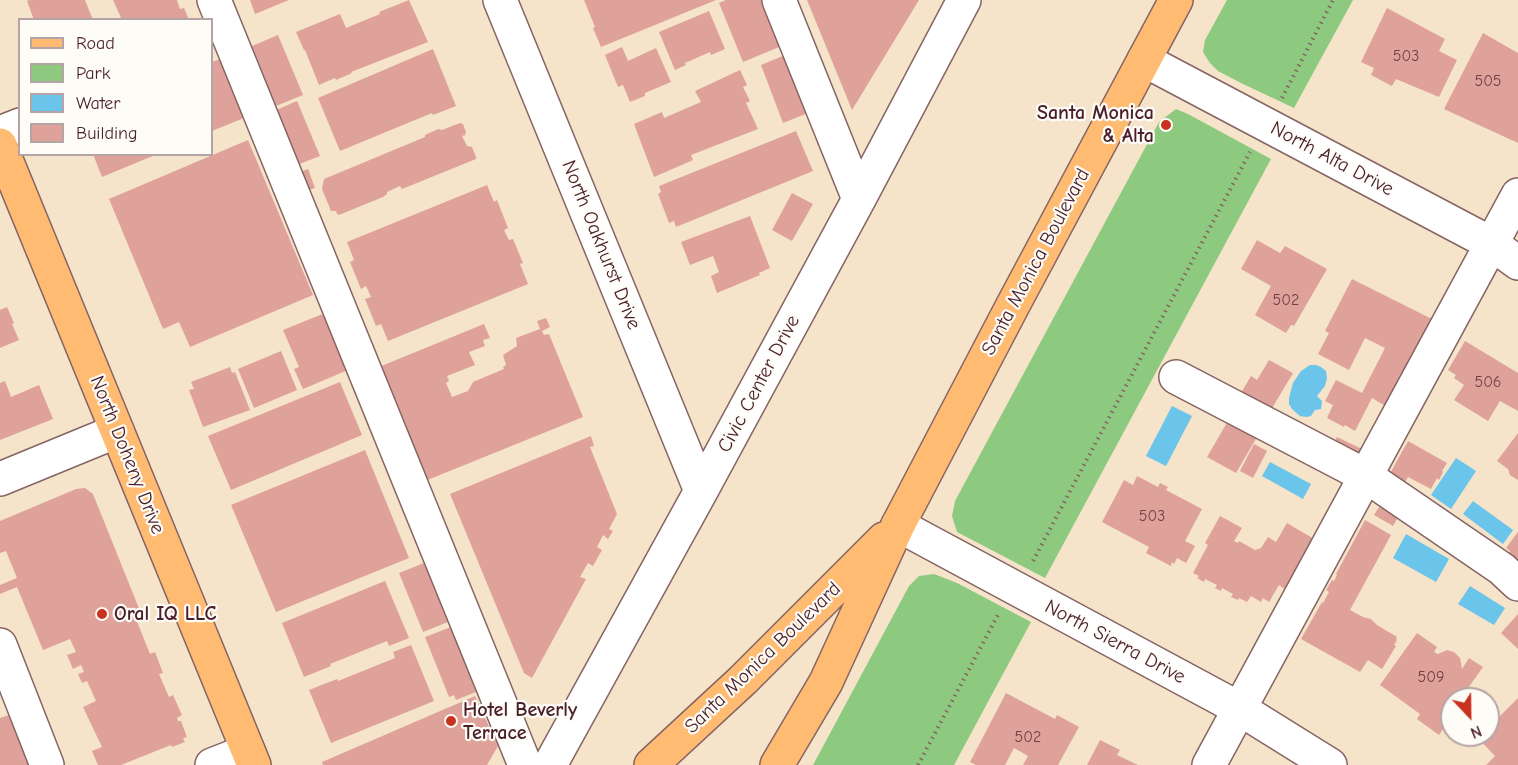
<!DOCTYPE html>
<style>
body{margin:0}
#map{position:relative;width:1518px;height:765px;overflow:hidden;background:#f5e3ca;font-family:"Comic Neue",sans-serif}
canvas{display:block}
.legend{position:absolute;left:18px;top:18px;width:195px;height:138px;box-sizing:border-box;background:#fdfcf7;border:2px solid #b5a4a5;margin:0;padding:8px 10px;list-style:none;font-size:18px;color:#4a1f2b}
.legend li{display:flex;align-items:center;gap:12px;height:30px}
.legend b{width:30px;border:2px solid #b5a4a5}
.north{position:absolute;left:1440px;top:687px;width:60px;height:60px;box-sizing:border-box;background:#fdfcf7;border:2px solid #b5a4a5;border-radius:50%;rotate:158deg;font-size:16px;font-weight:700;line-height:24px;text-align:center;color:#4a1f2b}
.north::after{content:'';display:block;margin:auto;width:21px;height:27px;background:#c8321e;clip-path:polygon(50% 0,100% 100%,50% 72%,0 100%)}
</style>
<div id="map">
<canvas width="1518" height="765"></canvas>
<ul class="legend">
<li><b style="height:8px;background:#febb71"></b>Road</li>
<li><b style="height:16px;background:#8dca80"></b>Park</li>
<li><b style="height:16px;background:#6bc4e9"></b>Water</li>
<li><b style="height:16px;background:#dfa29a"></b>Building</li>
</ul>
<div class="north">N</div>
</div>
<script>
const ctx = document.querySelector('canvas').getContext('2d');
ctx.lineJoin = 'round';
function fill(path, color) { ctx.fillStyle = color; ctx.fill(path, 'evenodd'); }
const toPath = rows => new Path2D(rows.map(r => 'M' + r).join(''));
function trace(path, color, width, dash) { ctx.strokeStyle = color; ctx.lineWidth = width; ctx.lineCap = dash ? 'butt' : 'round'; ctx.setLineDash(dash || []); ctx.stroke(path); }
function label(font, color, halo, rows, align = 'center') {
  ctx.font = font + ' "Comic Neue",sans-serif'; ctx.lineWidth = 4.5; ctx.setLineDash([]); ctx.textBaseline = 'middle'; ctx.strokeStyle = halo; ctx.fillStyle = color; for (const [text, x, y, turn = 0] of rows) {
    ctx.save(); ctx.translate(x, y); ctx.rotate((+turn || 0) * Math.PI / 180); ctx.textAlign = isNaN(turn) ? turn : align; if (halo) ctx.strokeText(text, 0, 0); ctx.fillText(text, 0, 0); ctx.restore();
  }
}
fill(toPath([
 [1227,0,1353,0,1294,108,1241,83,1218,71,1210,63,1203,52,1205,40],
 [1176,109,1188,114,1271,159,1045,578,957,532,952,516,955,501,1159,122],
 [934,574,957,583,1031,622,954,765,813,765,909,586,919,576]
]), '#8dca80');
fill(toPath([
 [1310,365,1316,365,1321,367,1326,371,1327,378,1325,386,1317,396,1322,401,1321,409,1315,410,1311,416,1306,417,1300,416,1292,409,1289,404,1289,398,1293,383,1301,371],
 [1172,406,1192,416,1166,466,1146,456],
 [1456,458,1476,471,1451,509,1431,495],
 [1270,462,1311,484,1303,499,1262,476],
 [1473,501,1513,530,1503,544,1463,514],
 [1406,534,1449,559,1436,582,1393,558],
 [1470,586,1505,608,1494,625,1458,604]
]), '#6bc4e9');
fill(toPath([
 [29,0,85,0,93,20,34,20,27,1],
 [113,0,177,0,180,9,184,8,189,20,122,20],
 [250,0,289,0,255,14],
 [409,0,428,42,351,72,352,73,336,80,335,78,319,85,305,50,304,50,296,32,340,14,346,28,380,14,379,12],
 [584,0,716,0,601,47,593,28,595,27],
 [726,0,766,0,784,45,743,62,719,3],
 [807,0,919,0,852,110],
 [1387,8,1445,39,1439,51,1457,60,1439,97,1396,79,1392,86,1371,75,1374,68,1361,62],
 [709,11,725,49,711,55,710,52,685,63,686,65,675,70,659,32],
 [1483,33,1518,53,1518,143,1444,109],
 [278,35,303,95,276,106,252,46],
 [622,47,628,61,656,48,671,82,645,93,645,96,630,102,623,85,618,87,605,55],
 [433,49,456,106,433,115,432,113,340,151,318,98],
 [785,55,808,113,783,123,761,65],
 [220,59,244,118,212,131,212,62],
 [740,70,747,85,743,87,750,101,746,103,758,129,691,155,693,160,654,177,634,124,662,112,664,118,701,102,695,91],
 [297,101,320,156,297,165,274,111],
 [460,123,463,124,466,132,465,135,462,136,467,146,472,147,476,157,476,159,402,189,400,186,387,192,387,194,383,197,339,215,337,214,336,211,331,211,322,189,324,179,425,137,425,135,438,129,442,130],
 [796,131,813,171,676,227,674,221,669,223,658,194,661,192,659,186],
 [248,140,313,295,190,347,179,322,163,329,109,199],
 [93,154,155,154,155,155,102,177],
 [308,169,315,188,305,191,298,173],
 [487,185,494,202,497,200,508,228,504,230,509,240,513,239,523,263,520,264,528,284,388,341,381,324,376,326,365,299,371,297,366,286,361,289,350,262,354,260,347,242],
 [792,193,813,204,792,241,772,230],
 [750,216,770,268,759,273,760,275,717,293,711,276,719,272,713,256,690,265,681,242],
 [1257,240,1280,253,1285,246,1327,269,1294,326,1291,325,1286,333,1255,315,1271,286,1241,269],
 [1352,279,1436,321,1389,408,1372,398,1355,431,1345,425,1344,427,1327,418,1333,405,1325,401,1336,380,1362,393,1385,348,1365,338,1349,370,1318,354,1329,333,1325,331],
 [7,307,14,323,12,324,19,340,0,348,0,310],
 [325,313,348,370,303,389,294,369,299,367,283,330],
 [546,318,550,327,542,331,544,335,549,334,583,417,425,481,379,367,484,324,490,338,483,340,485,346,469,352,475,365,447,376,449,381,446,383,452,397,468,391,473,382,504,369,503,367,506,365,503,355,517,346,516,338,540,329,537,321],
 [1465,341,1518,373,1518,411,1500,401,1488,421,1454,400,1464,385,1454,378,1456,375,1448,370],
 [281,351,297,390,254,408,238,369],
 [1269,360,1293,373,1271,410,1241,393,1251,376,1257,380],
 [230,367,232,373,235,372,250,410,203,427,189,390,194,389,191,382],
 [5,381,11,397,39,385,53,419,0,440,0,383],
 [340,382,362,435,231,490,208,436],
 [1228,421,1257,437,1236,473,1207,457],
 [1518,433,1518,480,1510,475,1508,469,1497,461],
 [591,436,594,446,590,447,617,514,609,529,613,531,608,539,603,535,597,547,602,550,593,566,588,563,580,577,586,579,532,678,524,673,450,494],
 [1337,437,1362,449,1357,458,1333,445],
 [1408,441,1447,463,1442,471,1443,472,1439,480,1437,478,1431,489,1408,477,1403,486,1388,477],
 [1254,444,1267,451,1253,478,1240,471],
 [365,450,409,558,276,612,231,505],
 [1137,476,1158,487,1160,483,1168,487,1166,490,1202,509,1185,541,1195,546,1186,563,1177,558,1174,564,1172,562,1171,566,1146,553,1149,547,1102,522,1124,480,1133,485],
 [85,488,93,494,140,611,134,614,150,654,155,652,163,673,159,674,169,697,173,695,182,715,177,718,178,721,181,721,187,737,183,738,185,742,172,747,171,745,121,765,98,765,92,751,102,747,83,707,96,701,87,681,82,683,78,674,84,672,81,665,73,669,67,655,76,652,70,639,43,650,17,587,0,594,0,585,17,578,6,551,0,553,0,521,76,489],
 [1381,504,1399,515,1393,526,1374,515],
 [1220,516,1242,528,1234,541,1238,543,1239,541,1255,550,1261,548,1268,537,1276,542,1287,523,1314,539,1302,559,1304,561,1286,590,1279,585,1269,602,1263,598,1261,602,1251,596,1247,602,1239,598,1238,600,1231,597,1233,594,1222,588,1221,591,1215,588,1217,585,1205,579,1204,582,1197,578,1199,576,1193,573,1208,545,1205,543],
 [1365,520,1391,535,1350,610,1363,617,1371,619,1377,625,1397,637,1396,639,1397,640,1394,645,1396,646,1382,669,1368,660,1360,672,1301,639,1322,602,1323,603,1329,592,1326,590,1332,580,1334,581,1337,575,1336,574],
 [1518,532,1518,563,1507,556,1510,551,1506,548],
 [424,563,448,622,423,632,399,573],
 [385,581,409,638,389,646,387,641,330,664,331,666,304,677,282,623],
 [1518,614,1518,649,1501,633],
 [451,627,476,692,456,700,454,695,449,697,425,637],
 [1417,633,1437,647,1434,652,1438,654,1447,650,1454,652,1460,658,1462,669,1469,658,1483,667,1466,691,1469,694,1465,699,1452,699,1452,734,1444,728,1439,735,1417,719,1420,714,1380,685],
 [411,645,434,701,331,743,309,690,337,679,338,681,395,658,393,652],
 [1006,693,1055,719,1057,715,1079,727,1058,765,1023,765,1028,756,1014,748,1005,765,976,765,970,762],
 [475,696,498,746,487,765,323,765,322,762],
 [1518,698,1518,765,1486,765,1495,756,1475,735,1488,735,1488,713,1495,721],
 [9,715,29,765,0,765,0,718],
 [1100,740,1120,750,1117,755,1138,765,1087,765]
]), '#dfa29a');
const minor = toPath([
 [214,0,525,765],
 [500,0,701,491],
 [779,0,859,199],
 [1144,60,1492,244,1518,263],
 [0,133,20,125],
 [1176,377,1366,476,1502,569,1518,584],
 [0,479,117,431],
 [898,525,1240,709,1330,765],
 [0,645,47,765],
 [212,765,248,751],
 [550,765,701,491,859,199,964,0],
 [1209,765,1518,195]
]);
const major = toPath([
 [0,145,254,765],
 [651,765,743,680,884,539],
 [777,765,826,682,898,525,1013,305,1176,0]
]);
trace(minor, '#866463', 36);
trace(major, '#866463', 36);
trace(toPath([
 [1282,98,1333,0],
 [1033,561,1250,152],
 [918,765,999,613]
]), '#866463', 4, [1.5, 4.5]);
trace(minor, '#fff', 33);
trace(major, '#febb71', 33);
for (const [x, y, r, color] of [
 [1166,125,6,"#c8321e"],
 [102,614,6,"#c8321e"],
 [451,721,6,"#c8321e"]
]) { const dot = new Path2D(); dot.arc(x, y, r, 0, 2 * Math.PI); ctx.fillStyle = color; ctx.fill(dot); trace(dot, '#fdfcf7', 2); }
label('16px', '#6f4047', null, [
 ["503",1406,56],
 ["505",1488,81],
 ["502",1286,300],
 ["506",1488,382],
 ["503",1152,516],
 ["509",1431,677],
 ["502",1028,737]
]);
label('bold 20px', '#4a1f2b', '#fdfcf7', [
 ["Santa Monica",1154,113,"right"],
 ["& Alta",1154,136,"right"],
 ["Oral IQ LLC",114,614],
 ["Hotel Beverly",463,710],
 ["Terrace",463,733]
], 'left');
label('20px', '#4a1f2b', '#fdfcf7', [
 ["North Alta Drive",1332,159,28],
 ["North Oakhurst Drive",601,245,68],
 ["Santa Monica Boulevard",1036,262,-62],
 ["Civic Center Drive",759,384,-62],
 ["North Doheny Drive",127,455,68],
 ["North Sierra Drive",1115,642,28],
 ["Santa Monica Boulevard",763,658,-44]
]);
</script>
